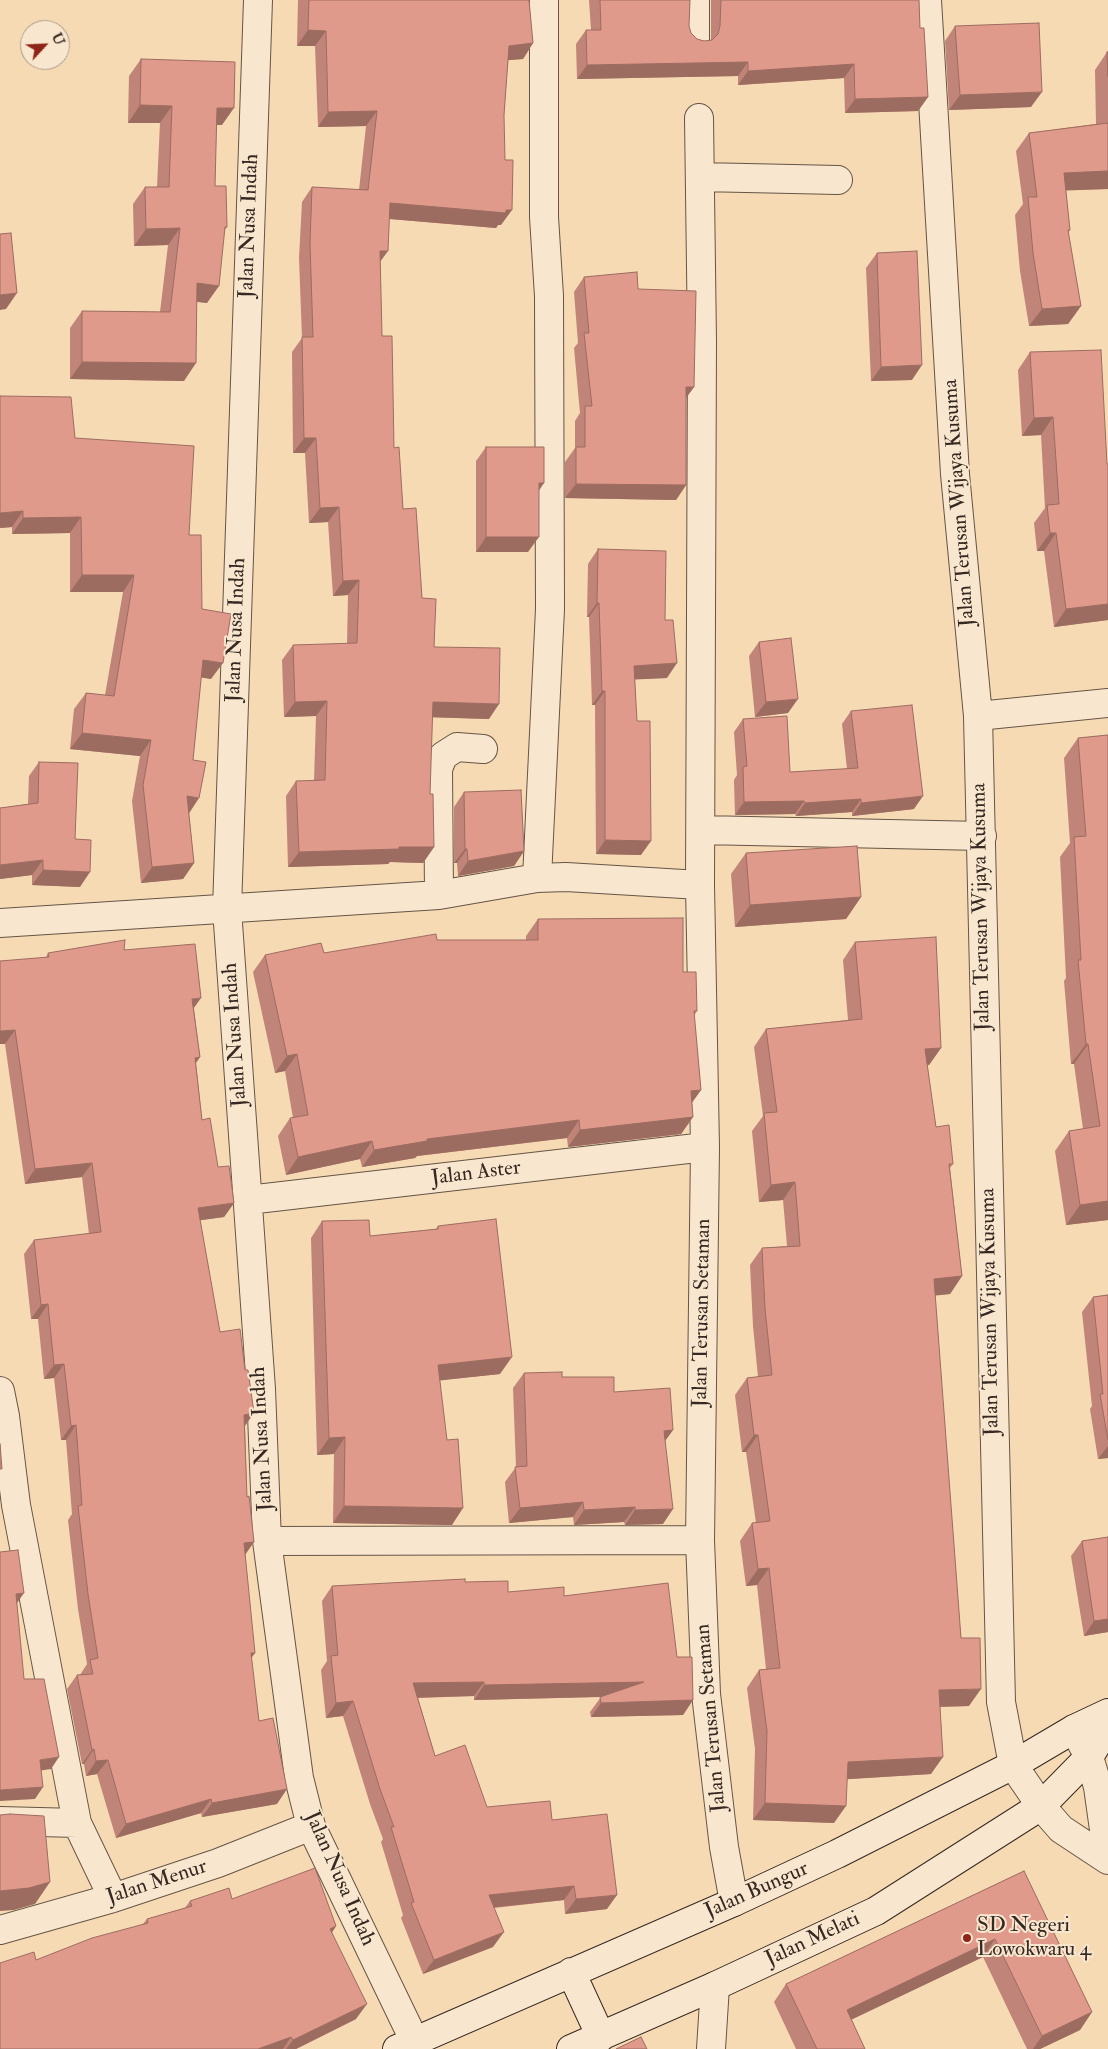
<!DOCTYPE html>
<style>
body{margin:0}
#map{position:relative;width:1108px;height:2049px;overflow:hidden;background:#f5dab3;font-family:"IM FELL Double Pica",serif}
canvas{display:block}
.north{position:absolute;left:20px;top:20px;width:50px;height:50px;box-sizing:border-box;background:#f8e7ce;border:1px solid #aa9b89;border-radius:50%;rotate:65deg;font-size:14px;font-weight:700;line-height:20px;text-align:center;color:#362822}
.north::after{content:'';display:block;margin:auto;width:18px;height:22px;background:#8f2418;clip-path:polygon(50% 0,100% 100%,50% 72%,0 100%)}
</style>
<div id="map">
<canvas width="1108" height="2049"></canvas>
<div class="north">U</div>
</div>
<script>
const ctx = document.querySelector('canvas').getContext('2d');
ctx.lineJoin = 'round';
const toPath = rows => new Path2D(rows.map(r => 'M' + r).join(''));
function trace(path, color, width, dash) { ctx.strokeStyle = color; ctx.lineWidth = width; ctx.lineCap = dash ? 'butt' : 'round'; ctx.setLineDash(dash || []); ctx.stroke(path); }
function fill(path, color) { ctx.fillStyle = color; ctx.fill(path, 'evenodd'); }
function label(font, color, halo, rows, align = 'center') {
  ctx.font = font + ' "IM FELL Double Pica",serif'; ctx.lineWidth = 4; ctx.setLineDash([]); ctx.textBaseline = 'middle'; ctx.strokeStyle = halo; ctx.fillStyle = color; for (const [text, x, y, turn = 0] of rows) {
    ctx.save(); ctx.translate(x, y); ctx.rotate((+turn || 0) * Math.PI / 180); ctx.textAlign = isNaN(turn) ? turn : align; if (halo) ctx.strokeText(text, 0, 0); ctx.fillText(text, 0, 0); ctx.restore();
  }
}
const minor = toPath([
 [258,0,227,909,261,1389,267,1541,299,1778,311,1826,415,2042],
 [695,0,695,40],
 [927,0,955,474,978,716,1001,1702,1013,1765,1041,1806,1061,1829,1108,1860],
 [699,118,702,342,700,885,705,1147,700,1540,706,1694,724,1847,734,1902],
 [700,177,838,180],
 [978,716,1108,703],
 [702,830,982,836],
 [537,878,566,877,700,885],
 [439,895,438,769,443,756,457,747,483,749],
 [0,923,439,895,537,878,550,609,549,296,544,217,544,0],
 [248,1200,705,1147],
 [0,1391,5,1416,16,1505,77,1823,113,1898],
 [267,1541,700,1540],
 [1074,1729,1089,1757,1098,1787,1108,1858],
 [0,1821,77,1823],
 [0,1930,113,1898,218,1863,311,1826],
 [711,2049,715,1986]
]);
const secondary = toPath([
 [571,1972,601,2037],
 [397,2049,734,1902,837,1854,1013,1765,1074,1729,1108,1713],
 [571,2049,715,1986,876,1911,1041,1806,1089,1757,1108,1726]
]);
trace(minor, '#665446', 30);
trace(secondary, '#362822', 30);
trace(minor, '#f8e7ce', 28);
trace(secondary, '#f8e7ce', 28);
fill(toPath([
 [298,0,529,0,533,43,523,59,508,60,504,115,501,225,498,225,496,228,389,219,380,262,382,336,394,448,403,509,422,598,434,647,489,719,432,717,430,794,434,847,423,863,390,862,388,864,288,867,286,796,296,781,314,781,316,716,284,717,282,660,293,645,347,644,348,595,333,596,328,522,309,523,305,453,293,453,292,352,302,338,299,258,302,202,312,187,359,190,366,126,318,127,315,46,297,46],
 [589,0,690,0,689,26,691,33,697,39,704,41,711,40,711,0,919,0,920,28,928,97,918,111,845,113,844,78,738,85,738,76,577,79,576,44,586,30,591,30],
 [955,26,1031,107,949,110,945,41],
 [1107,52,1108,52,1108,189,1066,190,1070,230,1068,233,1081,306,1068,324,1029,326,1020,271,1015,215,1023,204,1016,151,1029,133,1096,124,1095,70],
 [141,59,222,125,216,125,215,186,227,227,224,231,207,303,197,302,184,381,70,379,70,328,82,311,160,312,168,245,134,246,133,204,145,187,157,187,160,123,128,123,129,76],
 [877,253,912,380,871,381,866,268],
 [584,277,638,289,694,387,686,398,686,485,676,500,565,498,565,462,575,448,575,421,580,413,574,348,578,343,574,292],
 [1030,352,1107,464,1108,620,1054,627,1044,551,1037,551,1034,523,1045,508,1041,435,1022,436,1018,370],
 [75,438,189,535,202,609,211,679,201,677,193,760,189,813,194,863,183,879,141,883,132,801,140,756,70,749,74,709,86,693,105,695,123,592,70,592,70,533,12,534,12,527,0,528],
 [486,447,539,492,528,552,476,552,476,461],
 [598,549,665,620,667,678,635,679,641,855,596,854,595,705,592,705,589,617,587,617,588,564],
 [759,642,788,713,755,717,749,656],
 [851,711,914,809,852,816,852,812,796,816,795,814,735,815,734,780,737,775,734,732,743,719,790,772,847,769,842,724],
 [1108,735,1108,1220,1066,1225,1055,1151,1069,1131,1083,1129,1074,1064,1071,1064,1064,981,1066,978,1060,857,1070,843,1064,758,1078,738],
 [39,762,75,839,80,887,32,885,32,875,0,879,0,808,28,804,29,776],
 [464,792,524,851,514,866,458,876,457,863,454,863,454,807],
 [746,853,861,897,846,919,735,927,731,874],
 [538,919,683,972,697,1011,694,1016,701,1090,692,1102,693,1117,681,1134,568,1147,567,1138,417,1156,415,1158,362,1167,360,1159,286,1175,278,1136,290,1118,293,1118,285,1071,275,1073,253,972,265,955,324,953,437,940,526,940,526,936],
 [855,942,941,1048,929,1065,927,1065,936,1127,953,1164,950,1168,962,1276,950,1294,935,1295,961,1638,969,1706,940,1707,931,1774,847,1779,834,1823,753,1820,755,1749,747,1688,759,1670,766,1669,757,1585,746,1586,740,1541,752,1523,756,1523,746,1452,742,1452,735,1395,747,1378,758,1377,753,1326,750,1265,762,1248,787,1246,783,1200,759,1202,752,1131,763,1116,754,1047,766,1029,848,1020,843,960],
 [124,950,194,1009,200,1057,196,1063,202,1120,218,1167,234,1203,224,1217,200,1220,220,1332,245,1370,254,1413,245,1426,247,1497,254,1542,245,1555,251,1659,259,1721,277,1804,202,1817,201,1813,116,1838,97,1774,86,1776,84,1764,82,1764,67,1689,77,1675,80,1675,87,1664,78,1609,68,1520,72,1514,66,1440,61,1440,54,1378,44,1379,38,1319,31,1319,24,1254,34,1240,89,1234,82,1177,25,1184,5,1044,46,957,48,953],
 [322,1221,370,1236,436,1229,438,1226,500,1374,440,1380,452,1525,333,1523,334,1454,317,1455,311,1238],
 [1108,1295,1108,1458,1098,1459,1090,1409,1092,1406,1082,1312,1093,1297],
 [524,1373,562,1377,614,1392,673,1430,665,1441,663,1524,625,1525,624,1522,574,1525,573,1517,509,1523,505,1482,516,1467,513,1388],
 [1108,1537,1108,1632,1084,1636,1071,1556,1082,1541],
 [465,1582,508,1592,564,1596,677,1657,693,1700,683,1715,591,1717,590,1712,601,1697,474,1700,474,1696,418,1698,435,1756,487,1807,552,1820,607,1909,565,1914,564,1900,494,1908,493,1947,423,1974,401,1918,403,1915,381,1842,383,1839,370,1804,343,1716,326,1718,321,1670,327,1661,322,1601,332,1586],
 [1024,1871,1092,2012,1080,2030,1040,2049,1027,2049,983,1957,851,2019,865,2049,796,2049,774,2002,786,1984],
 [232,1899,336,1926,332,1932,356,2019,296,2049,0,2049,36,1960,143,1924,147,1919,185,1908,190,1901]
]), '#c18478');
fill(toPath([
 [308,30,326,31,315,46,297,46],
 [533,43,523,59,498,61,509,46],
 [748,62,738,76,577,79,587,65],
 [854,64,844,78,738,85,748,71],
 [1042,92,1031,107,949,110,960,95],
 [928,97,918,111,845,113,855,99],
 [140,105,172,106,160,123,128,123],
 [217,108,234,108,222,125,205,125],
 [377,111,366,126,318,127,328,112],
 [1108,171,1108,189,1052,191,1064,173],
 [390,203,506,210,512,210,501,225,498,225,496,228,379,218],
 [180,228,168,245,134,246,146,229],
 [380,251,388,251,377,266],
 [197,283,219,286,207,303,185,300],
 [17,293,6,309,0,310,0,295],
 [1081,306,1068,324,1029,326,1042,309],
 [82,362,196,363,184,381,70,379],
 [922,365,912,380,871,381,881,367],
 [686,387,694,387,683,402],
 [1053,417,1041,435,1022,436,1034,418],
 [304,438,316,438,305,453,293,453],
 [539,483,544,483,534,498],
 [576,484,686,485,676,500,565,498],
 [339,507,328,522,309,523,320,508],
 [23,511,12,527,0,528,0,513],
 [81,517,70,533,12,534,23,518],
 [1050,533,1056,533,1044,551,1037,551],
 [486,537,539,537,528,552,476,552],
 [82,575,134,575,123,592,70,592],
 [359,580,348,595,333,596,343,581],
 [597,603,599,603,589,617,587,617],
 [1108,604,1108,620,1054,627,1066,609],
 [203,660,223,663,211,679,192,676],
 [677,663,667,678,624,680,634,666],
 [602,691,605,691,595,705,592,705],
 [798,699,788,713,755,717,766,702],
 [327,701,316,716,284,717,295,702],
 [433,702,499,704,489,719,422,717],
 [82,733,151,740,140,756,70,749],
 [187,796,199,798,188,815],
 [923,796,914,809,852,816,861,803],
 [861,799,852,812,796,816,805,803],
 [804,801,795,814,735,815,744,802],
 [605,840,651,841,641,855,596,854],
 [399,847,434,847,423,863,390,862,388,864,288,867,299,852],
 [465,849,467,849,457,863,454,863],
 [524,851,514,866,458,876,468,861],
 [43,860,32,875,0,879,0,865],
 [194,863,183,879,141,883,152,867],
 [43,870,90,872,80,887,32,885],
 [861,897,846,919,735,927,750,905],
 [201,998,191,1012,192,999],
 [15,1030,5,1044,0,1044,0,1031],
 [1086,1044,1088,1044,1074,1064,1071,1064],
 [941,1048,929,1065,913,1066,925,1049],
 [297,1054,285,1071,275,1073,287,1056],
 [200,1057,190,1071,195,1058],
 [701,1090,689,1107,691,1091],
 [693,1117,681,1134,568,1147,580,1130],
 [579,1120,567,1138,417,1156,415,1158,362,1167,374,1150,427,1139],
 [372,1141,360,1159,286,1175,298,1157],
 [92,1163,82,1177,25,1184,35,1169],
 [795,1182,783,1200,759,1202,771,1185],
 [1108,1201,1108,1220,1066,1225,1080,1205],
 [234,1203,224,1217,188,1222,198,1208],
 [962,1276,950,1294,922,1297,934,1279],
 [48,1304,38,1319,31,1319,41,1305],
 [512,1357,500,1374,426,1382,438,1365],
 [64,1364,54,1378,44,1379,54,1365],
 [254,1413,243,1428,244,1415],
 [76,1425,66,1440,61,1440,71,1426],
 [673,1430,662,1445,664,1431],
 [754,1435,758,1435,746,1452,742,1452],
 [345,1437,334,1454,317,1455,329,1438],
 [1108,1446,1108,1458,1098,1459],
 [583,1502,573,1517,509,1523,520,1508],
 [344,1506,463,1508,452,1525,333,1523],
 [635,1507,624,1522,574,1525,584,1510],
 [673,1509,663,1524,625,1525,635,1510],
 [254,1542,244,1556,244,1543],
 [769,1568,757,1585,746,1586,758,1569],
 [24,1593,15,1606,16,1594],
 [1108,1619,1108,1632,1084,1636,1094,1621],
 [251,1653,255,1653,245,1667],
 [484,1682,474,1696,403,1698,413,1683],
 [644,1682,634,1696,474,1700,484,1685],
 [981,1689,969,1706,927,1707,939,1690],
 [693,1700,683,1715,591,1717,601,1703],
 [353,1701,343,1716,326,1718,336,1703],
 [94,1749,84,1764,82,1764,92,1750],
 [59,1757,51,1769,31,1772,40,1760],
 [943,1757,931,1774,835,1780,848,1762],
 [108,1760,97,1774,86,1776,96,1761],
 [43,1787,35,1799,0,1801,0,1790],
 [287,1789,277,1804,202,1817,212,1803],
 [211,1799,201,1813,116,1838,126,1824],
 [765,1803,846,1806,834,1823,753,1820],
 [50,1882,35,1904,14,1910,0,1911,0,1891],
 [574,1886,564,1900,478,1909,489,1895],
 [617,1895,607,1909,565,1914,576,1899],
 [336,1926,326,1942,330,1929],
 [504,1932,493,1947,423,1974,434,1960],
 [995,1939,983,1957,834,2028,847,2010],
 [367,2004,356,2019,296,2049,286,2049,293,2040],
 [1092,2012,1080,2030,1040,2049,1033,2049,1042,2036],
 [291,2037,283,2049,258,2049]
]), '#9d6c61');
const building = toPath([
 [309,0,529,0,533,43,509,46,504,115,505,160,513,160,512,210,506,210,506,213,390,203,388,251,380,251,382,336,392,336,394,448,399,447,403,509,416,508,422,598,436,599,434,647,500,648,499,704,433,702,430,794,433,794,434,847,399,847,399,849,299,852,296,781,325,780,327,701,295,702,293,645,357,643,359,580,343,581,339,507,320,508,316,438,304,438,302,337,313,337,310,243,312,187,368,190,377,111,328,112,326,31,308,30,309,0],
 [600,0,690,0,689,26,691,33,697,39,704,41,712,40,718,34,720,26,721,0,919,0,920,28,924,28,928,97,855,99,854,64,748,71,748,62,587,65,586,30,601,30,600,0],
 [1039,23,1042,92,960,95,955,26,1039,23],
 [1107,52,1108,52,1108,77,1107,52],
 [141,59,235,62,234,108,217,108,215,186,226,186,227,227,225,227,219,286,197,283,196,363,82,362,82,311,170,312,180,228,146,229,145,187,169,187,172,106,140,105,141,59],
 [1108,123,1108,171,1064,173,1070,230,1068,230,1081,306,1042,309,1033,253,1028,197,1037,197,1029,133,1108,123],
 [11,233,17,293,0,295,0,234,11,233],
 [917,251,922,365,881,367,877,253,917,251],
 [637,272,638,289,696,291,694,387,686,387,686,485,576,484,576,447,585,447,585,406,592,406,584,333,589,333,584,277,637,272],
 [1101,350,1107,464,1108,464,1108,604,1066,609,1056,533,1050,533,1047,505,1059,504,1053,417,1034,418,1030,352,1101,350],
 [0,396,71,397,75,438,194,446,189,535,201,535,202,609,231,614,223,663,203,660,193,760,206,762,199,798,187,796,194,863,152,867,143,785,151,740,82,733,86,693,114,696,134,575,82,575,81,517,23,518,23,511,0,513,0,396],
 [486,447,544,447,544,483,539,483,539,537,486,537,486,447],
 [598,549,666,551,665,620,673,620,677,663,634,666,637,721,650,721,651,841,605,840,605,691,602,691,599,603,597,603,598,549],
 [791,638,798,699,766,702,759,642,791,638],
 [912,705,923,796,861,803,861,799,805,803,804,801,744,802,743,767,747,766,743,719,787,716,790,772,858,768,851,711,912,705],
 [1108,735,1108,1201,1080,1205,1069,1131,1100,1126,1088,1044,1086,1044,1078,960,1081,960,1074,837,1086,836,1078,738,1108,735],
 [39,762,78,763,75,839,91,840,90,872,43,870,43,860,0,865,0,808,38,803,39,762],
 [521,790,524,851,468,861,467,849,465,849,464,792,521,790],
 [857,846,861,897,750,905,746,853,857,846],
 [683,918,683,972,696,972,697,1011,694,1011,701,1090,691,1091,693,1117,580,1130,579,1120,427,1139,427,1141,374,1150,372,1141,298,1157,290,1118,308,1115,297,1054,287,1056,265,955,321,943,324,953,436,934,437,940,538,940,538,919,683,918],
 [936,937,941,1048,925,1049,936,1127,949,1125,953,1164,949,1164,962,1276,934,1279,961,1638,980,1638,981,1689,939,1690,943,1757,848,1762,846,1806,765,1803,767,1731,759,1670,780,1668,769,1568,758,1569,752,1523,770,1521,758,1435,754,1435,747,1378,772,1375,765,1309,762,1248,800,1246,795,1182,771,1185,764,1113,777,1112,766,1029,862,1019,855,942,936,937],
 [125,940,124,950,195,944,201,998,192,999,200,1057,195,1058,202,1120,210,1118,218,1167,229,1166,234,1203,198,1208,220,1332,240,1329,245,1370,248,1370,254,1413,244,1415,247,1497,249,1496,254,1542,244,1543,255,1653,251,1653,259,1721,273,1718,287,1789,212,1803,211,1799,126,1824,108,1760,96,1761,94,1749,92,1750,77,1675,93,1674,90,1660,98,1658,88,1594,78,1506,82,1505,76,1425,71,1426,64,1364,54,1365,48,1304,41,1305,34,1240,101,1232,92,1163,35,1169,15,1030,0,1031,0,961,49,957,48,953,125,940],
 [496,1219,512,1357,438,1365,447,1440,458,1439,463,1508,344,1506,345,1437,329,1438,322,1221,369,1220,370,1236,438,1229,438,1226,496,1219],
 [1108,1295,1108,1440,1100,1394,1103,1394,1093,1297,1108,1295],
 [562,1372,562,1377,614,1377,614,1392,670,1388,673,1430,664,1431,673,1509,635,1510,635,1507,584,1510,583,1502,520,1508,515,1467,527,1466,524,1373,562,1372],
 [0,1444,2,1469,0,1469,0,1444],
 [1108,1537,1108,1619,1094,1621,1082,1541,1108,1537],
 [18,1550,24,1593,16,1594,24,1679,44,1679,59,1757,40,1760,43,1787,0,1790,0,1552,18,1550],
 [465,1579,465,1582,508,1581,508,1592,564,1587,564,1596,668,1583,677,1657,692,1657,693,1700,601,1703,600,1697,644,1682,484,1685,484,1682,413,1683,435,1756,465,1745,487,1807,550,1801,552,1820,607,1814,617,1895,576,1899,574,1886,489,1895,504,1932,434,1960,411,1903,414,1902,391,1827,394,1827,380,1789,353,1701,336,1703,331,1656,338,1655,332,1586,465,1579],
 [10,1814,44,1816,50,1882,29,1888,0,1891,0,1815,10,1814],
 [315,1868,336,1926,330,1929,367,2004,293,2040,291,2037,258,2049,0,2049,0,1963,34,1952,36,1960,92,1938,148,1923,147,1919,192,1906,190,1901,229,1888,232,1899,315,1868],
 [1024,1871,1092,2012,1042,2036,995,1939,847,2010,865,2049,817,2049,786,1984,1024,1871],
 [641,2037,647,2049,616,2049,641,2037]
]);
fill(building, '#e09a8b');
trace(building, '#9d6c61', 1);
for (const [x, y, r, color] of [
 [967,1938,5,"#8f2418"]
]) { const dot = new Path2D(); dot.arc(x, y, r, 0, 2 * Math.PI); ctx.fillStyle = color; ctx.fill(dot); trace(dot, '#f8e7ce', 2); }
label('21px', '#362822', '#f8e7ce', [
 ["Jalan Nusa Indah",250,226,-88],
 ["Jalan Terusan Wijaya Kusuma",960,503,-94],
 ["Jalan Nusa Indah",237,630,-88],
 ["Jalan Terusan Wijaya Kusuma",982,907,-91],
 ["Jalan Nusa Indah",236,1035,-94],
 ["Jalan Aster",476,1174,-7],
 ["Jalan Terusan Wijaya Kusuma",991,1312,-91],
 ["Jalan Terusan Setaman",703,1313,-89],
 ["Jalan Nusa Indah",263,1439,-93],
 ["Jalan Terusan Setaman",712,1718,-95],
 ["Jalan Nusa Indah",339,1879,66],
 ["Jalan Menur",157,1883,-18],
 ["Jalan Bungur",757,1891,-24],
 ["Jalan Melati",813,1940,-25]
]);
label('21px', '#362822', '#f8e7ce', [
 ["SD Negeri",977,1926],
 ["Lowokwaru 4",977,1950]
], 'left');
</script>
